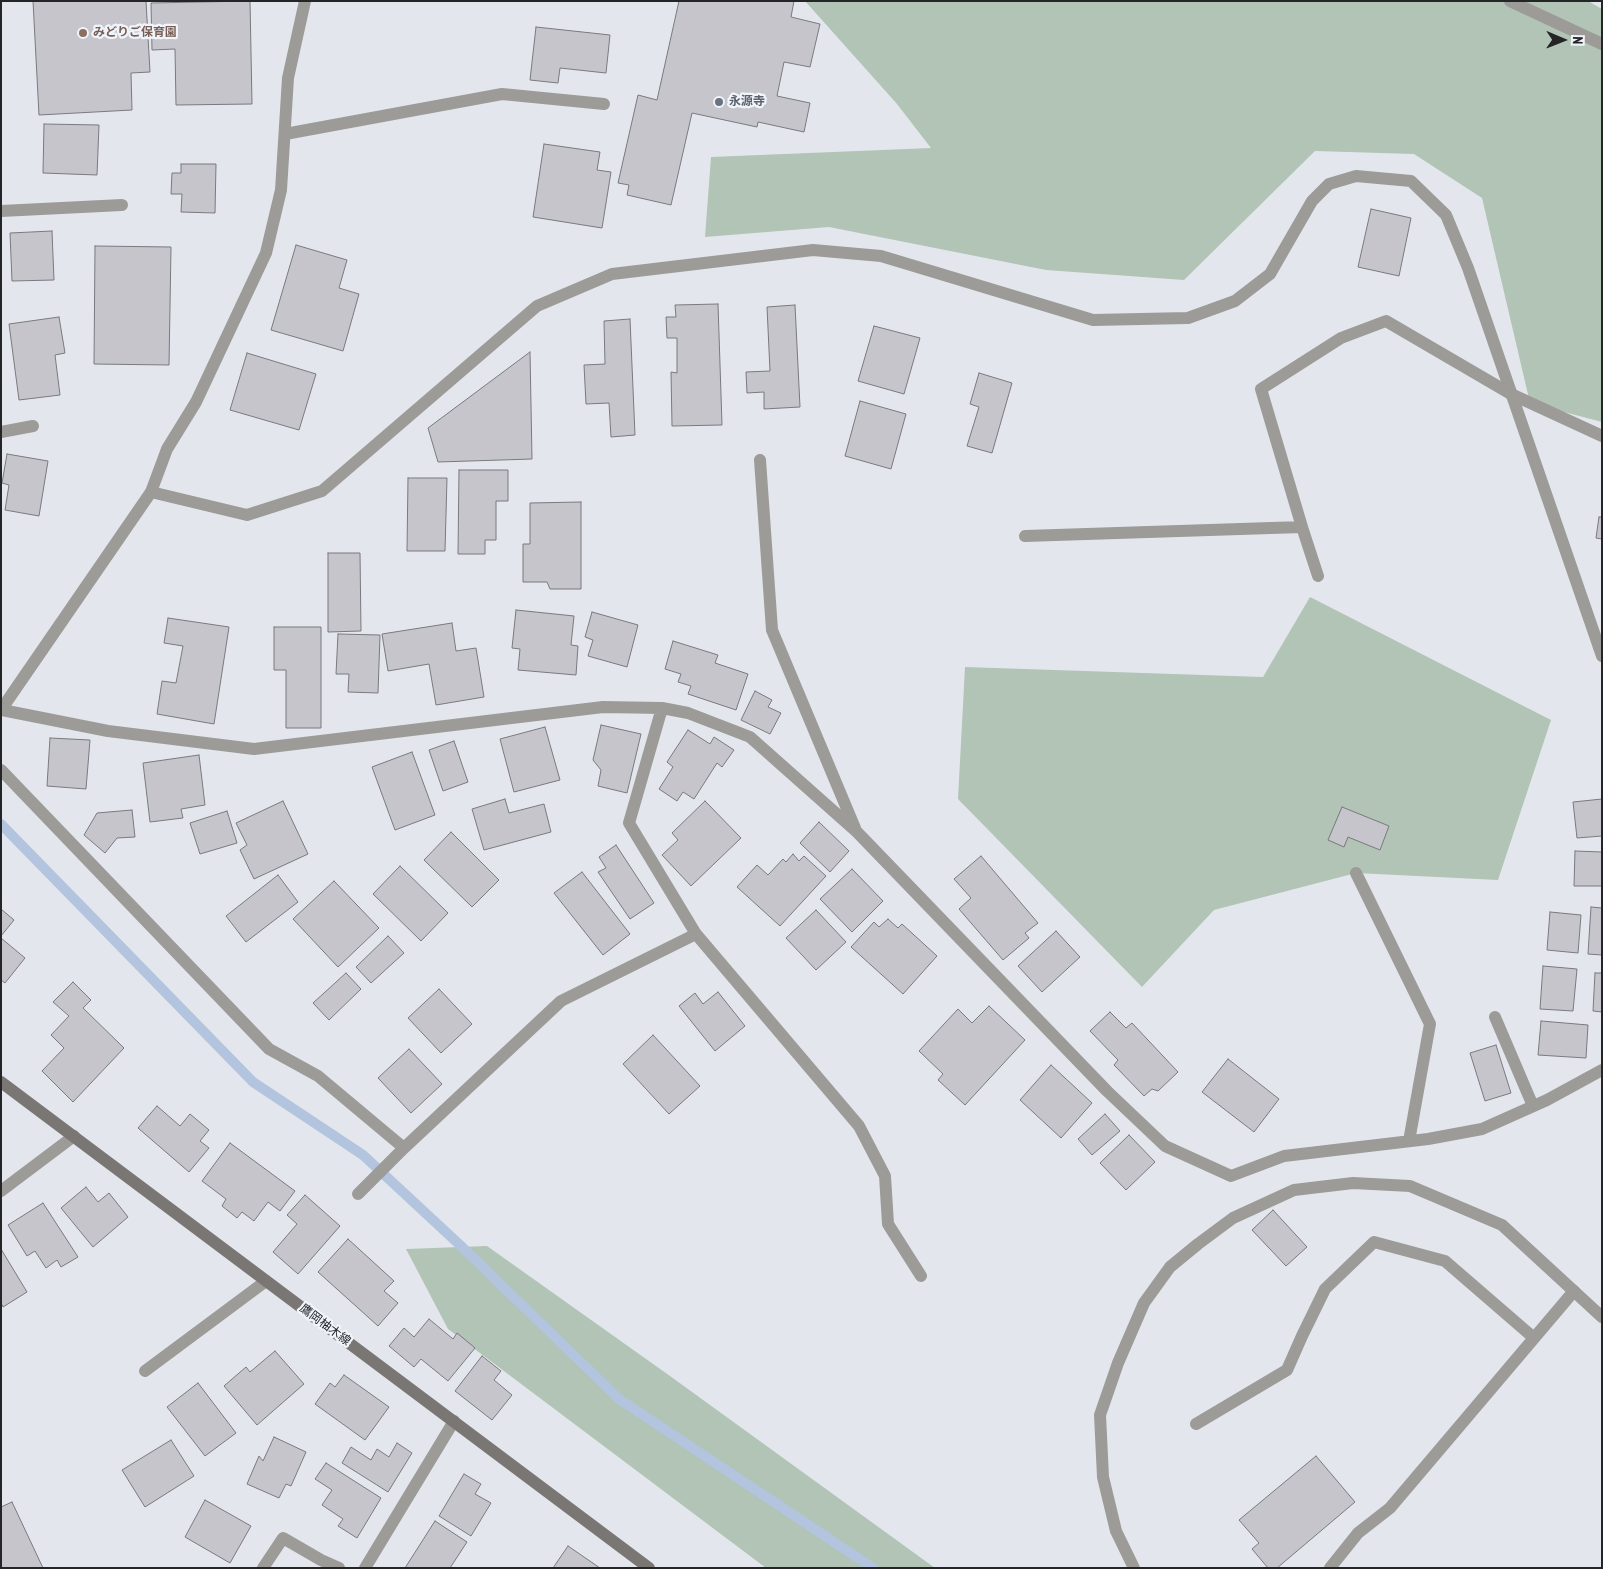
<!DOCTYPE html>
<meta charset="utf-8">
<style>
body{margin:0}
#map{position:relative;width:1603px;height:1569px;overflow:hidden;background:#e3e7ed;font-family:"PT Sans Narrow",sans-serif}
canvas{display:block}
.frame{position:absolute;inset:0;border:2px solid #232527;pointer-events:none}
.north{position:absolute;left:1538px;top:15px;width:50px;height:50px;-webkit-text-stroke:4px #f0f4fb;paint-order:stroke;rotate:91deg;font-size:14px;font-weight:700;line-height:20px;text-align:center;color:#232527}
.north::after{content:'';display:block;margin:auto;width:18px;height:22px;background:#232527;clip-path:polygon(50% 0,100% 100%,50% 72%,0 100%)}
</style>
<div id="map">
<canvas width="1603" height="1569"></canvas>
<div class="frame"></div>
<div class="north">N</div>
</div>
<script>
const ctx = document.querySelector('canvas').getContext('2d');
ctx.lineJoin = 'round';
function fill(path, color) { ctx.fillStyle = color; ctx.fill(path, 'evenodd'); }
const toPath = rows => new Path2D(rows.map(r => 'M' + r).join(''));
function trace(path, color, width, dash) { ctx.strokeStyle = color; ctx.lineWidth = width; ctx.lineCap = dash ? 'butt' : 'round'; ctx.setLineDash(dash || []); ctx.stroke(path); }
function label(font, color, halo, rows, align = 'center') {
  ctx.font = font + ' "PT Sans Narrow","Noto Sans JP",sans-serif'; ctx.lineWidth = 4.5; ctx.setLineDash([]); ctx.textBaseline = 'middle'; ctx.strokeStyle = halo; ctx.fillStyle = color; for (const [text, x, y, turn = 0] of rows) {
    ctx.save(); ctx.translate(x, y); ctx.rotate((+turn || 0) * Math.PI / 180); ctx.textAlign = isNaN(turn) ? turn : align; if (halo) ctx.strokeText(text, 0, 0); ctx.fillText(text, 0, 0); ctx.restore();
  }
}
fill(toPath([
 [805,1,1588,1,1602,9,1602,422,1530,403,1482,198,1414,154,1315,151,1184,280,1046,270,829,227,705,237,711,157,931,148,897,104],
 [1310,597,1551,720,1498,880,1356,873,1214,910,1142,987,958,799,965,667,1263,677],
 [487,1246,670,1376,935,1568,766,1568,448,1329,406,1249]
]), '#b1c4b5');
trace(toPath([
 [1,824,253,1082,363,1155,461,1246,619,1399,873,1568]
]), '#b2c4de', 10);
const building = toPath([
 [33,1,146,1,150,72,131,73,132,110,39,115,33,1],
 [250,1,252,104,176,105,175,49,152,50,151,3,250,1],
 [679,1,794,1,791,17,820,24,810,67,784,62,777,96,810,103,804,132,758,122,757,127,692,113,671,205,627,195,629,185,618,183,638,95,657,100,679,1],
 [536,27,610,35,606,73,560,68,558,83,530,80,536,27],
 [44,124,99,125,97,175,43,173,44,124],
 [544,144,600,152,597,170,611,172,602,228,533,217,544,144],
 [181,164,216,164,215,213,181,212,182,194,171,194,172,173,181,173,181,164],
 [1371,209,1411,218,1399,276,1358,267,1371,209],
 [52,231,54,280,12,281,10,233,52,231],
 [296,245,347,260,339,288,359,294,343,351,271,330,296,245],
 [95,246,171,247,169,365,94,364,95,246],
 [718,304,722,425,672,426,671,372,677,373,677,338,667,338,666,317,676,317,675,305,718,304],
 [795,305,800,407,764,409,764,392,747,393,746,372,770,371,767,307,795,305],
 [59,317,65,353,55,355,60,395,19,400,9,324,59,317],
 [630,319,635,435,611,437,609,403,586,404,584,365,605,364,604,321,630,319],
 [874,326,920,338,904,394,858,381,874,326],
 [530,352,532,459,438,462,428,428,530,352],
 [247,353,316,374,299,430,230,410,247,353],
 [979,373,1012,383,992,453,967,446,979,407,970,404,979,373],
 [860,401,906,414,891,469,845,456,860,401],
 [7,454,48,461,39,516,5,510,9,485,2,483,7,454],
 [459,470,508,470,508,501,496,501,496,540,485,540,485,554,458,554,459,470],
 [408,478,447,478,445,551,407,551,408,478],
 [581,502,581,589,550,589,547,582,523,582,523,544,530,544,530,503,581,502],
 [1599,517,1602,517,1602,539,1596,538,1599,517],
 [328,553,360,553,361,631,328,632,328,553],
 [516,610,574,616,571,645,578,646,576,675,518,670,520,649,512,648,516,610],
 [592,612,638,625,627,667,588,656,593,640,585,637,592,612],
 [168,618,229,627,214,724,157,714,162,681,176,683,183,646,164,643,168,618],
 [452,623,456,651,476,648,484,697,436,705,429,664,388,671,382,634,452,623],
 [274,627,321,627,321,728,286,728,286,670,274,670,274,627],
 [338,634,380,635,378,693,348,692,349,674,336,674,338,634],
 [673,641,718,655,715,663,748,674,736,710,688,694,691,686,678,682,681,674,665,669,673,641],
 [755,691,772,700,768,707,781,713,770,734,741,720,755,691],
 [601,725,641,734,627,793,598,786,601,770,593,760,601,725],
 [545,727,560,780,514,792,500,739,545,727],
 [688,730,710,744,714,737,734,750,722,767,717,763,694,799,683,792,677,801,659,789,673,767,667,762,688,730],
 [50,738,90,740,86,789,47,786,50,738],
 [454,741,468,782,443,791,429,750,454,741],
 [412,752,435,815,395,830,372,767,412,752],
 [199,755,205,805,181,809,183,818,150,822,143,763,199,755],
 [505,799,509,813,544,804,551,832,484,850,472,809,505,799],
 [1602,799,1602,836,1577,838,1573,802,1602,799],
 [283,801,308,854,254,879,240,850,247,845,236,823,283,801],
 [705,801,741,838,691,886,662,855,678,840,672,833,705,801],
 [1342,807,1389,826,1380,850,1348,837,1344,847,1328,840,1342,807],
 [132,810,135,837,117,838,105,853,84,835,97,813,132,810],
 [227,811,237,843,200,854,190,823,227,811],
 [819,822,849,851,830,872,800,843,819,822],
 [451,832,499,880,472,907,424,860,451,832],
 [616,845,654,903,630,919,598,872,606,868,599,857,616,845],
 [1575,851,1602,852,1602,886,1574,886,1575,851],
 [793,854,799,861,804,856,826,876,780,926,737,887,757,865,768,875,783,859,786,862,793,854],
 [981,856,1038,923,1025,933,1029,938,1003,960,959,909,971,898,954,879,981,856],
 [400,866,448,913,421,941,373,894,400,866],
 [852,869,883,901,852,932,820,899,852,869],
 [582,872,630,934,603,955,554,893,582,872],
 [278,875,298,902,246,942,226,916,278,875],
 [334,881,379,928,338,967,293,919,334,881],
 [1591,907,1602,908,1602,955,1588,954,1591,907],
 [1,909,14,920,1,936,1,909],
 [816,910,846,942,816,970,786,938,816,910],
 [1550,912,1581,915,1578,953,1547,950,1550,912],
 [888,919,898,928,902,924,937,956,903,994,851,947,874,922,879,927,888,919],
 [1056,931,1080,957,1042,992,1018,966,1056,931],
 [388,936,404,953,371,983,356,967,388,936],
 [1,938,25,958,5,983,1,980,1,938],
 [1543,966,1577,969,1573,1011,1540,1009,1543,966],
 [346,973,361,989,329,1020,313,1003,346,973],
 [1595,973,1602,973,1602,1012,1593,1011,1595,973],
 [73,982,91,1000,83,1008,124,1048,73,1102,42,1071,64,1048,51,1035,69,1016,53,1002,73,982],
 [439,989,472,1024,441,1053,408,1018,439,989],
 [718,992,745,1026,715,1051,679,1006,695,993,703,1004,718,992],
 [989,1006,1025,1040,965,1105,938,1080,943,1074,919,1051,958,1009,972,1023,989,1006],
 [1110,1012,1126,1028,1132,1023,1178,1072,1158,1091,1152,1089,1144,1096,1114,1065,1118,1060,1090,1031,1110,1012],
 [1541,1021,1588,1025,1586,1058,1538,1055,1541,1021],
 [653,1035,700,1086,669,1114,623,1064,653,1035],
 [1496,1045,1511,1093,1485,1101,1470,1053,1496,1045],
 [409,1049,442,1084,411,1113,378,1078,409,1049],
 [1228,1059,1279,1099,1254,1132,1202,1092,1228,1059],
 [1051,1065,1092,1103,1061,1138,1020,1100,1051,1065],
 [157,1106,180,1126,190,1114,209,1130,200,1141,209,1148,189,1172,138,1128,157,1106],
 [1105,1114,1120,1131,1092,1155,1078,1139,1105,1114],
 [1129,1135,1155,1162,1126,1190,1100,1163,1129,1135],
 [230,1143,295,1191,280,1211,268,1202,254,1221,242,1212,237,1218,222,1206,226,1199,202,1181,230,1143],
 [86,1187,98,1202,109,1193,128,1217,93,1247,61,1208,86,1187],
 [305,1195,340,1226,298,1274,273,1252,297,1224,287,1215,305,1195],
 [43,1203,78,1257,61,1267,57,1260,46,1268,35,1251,27,1256,8,1225,43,1203],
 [1273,1210,1307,1247,1286,1266,1252,1230,1273,1210],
 [348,1239,394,1281,384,1291,398,1303,378,1326,318,1272,348,1239],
 [1,1249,27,1292,3,1307,1,1303,1,1249],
 [429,1319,453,1339,457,1333,475,1348,448,1381,421,1359,414,1367,389,1346,404,1328,414,1337,429,1319],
 [275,1351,304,1384,257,1425,224,1386,246,1367,250,1372,275,1351],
 [482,1356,501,1371,494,1380,512,1395,492,1420,455,1391,482,1356],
 [344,1375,389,1407,365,1440,315,1404,330,1383,335,1387,344,1375],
 [198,1383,236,1433,205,1456,167,1407,198,1383],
 [274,1437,306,1452,291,1486,286,1484,279,1498,247,1484,259,1456,263,1461,274,1437],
 [171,1440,194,1476,145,1507,122,1470,171,1440],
 [397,1443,412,1453,388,1492,342,1463,351,1447,371,1460,377,1449,389,1457,397,1443],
 [1316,1456,1355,1502,1277,1568,1268,1568,1252,1549,1259,1543,1239,1520,1316,1456],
 [326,1463,381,1498,357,1538,338,1526,343,1519,322,1505,332,1490,315,1479,326,1463],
 [464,1474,481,1484,475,1494,491,1503,471,1536,439,1516,464,1474],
 [205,1500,251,1526,230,1563,185,1537,205,1500],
 [12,1502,43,1568,1,1568,1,1507,12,1502],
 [435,1521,467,1542,450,1568,405,1568,435,1521],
 [568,1546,600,1568,553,1568,568,1546]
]);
fill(building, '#c6c5cc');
trace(building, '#79797f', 1);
trace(toPath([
 [1511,394,1602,436],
 [1196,1424,1287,1370,1302,1336,1325,1289,1374,1242,1445,1261,1534,1338],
 [1330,1568,1358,1533,1390,1508,1574,1291]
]), '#9d9b98', 12);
trace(toPath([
 [1510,1,1602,44],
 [285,134,502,94,604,104],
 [1,211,122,205],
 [1,432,33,426],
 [760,460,772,630,855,828],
 [151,492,167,449,196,402,266,253,281,190,288,78,305,1],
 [1302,527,1318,576],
 [1025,536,1302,527,1261,389,1341,338,1386,321,1511,394],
 [662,708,629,823,696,934,859,1126,885,1176,888,1224,921,1276],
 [2,710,108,731,254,749,603,707,662,708,688,713,750,737,857,832,1107,1091,1165,1146,1231,1176,1284,1156,1428,1139,1482,1129,1547,1100,1602,1070],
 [1,770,269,1049,318,1076,404,1148],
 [1356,873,1430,1024,1409,1141],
 [1495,1017,1533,1106],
 [1,1191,74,1136],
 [358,1194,404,1148,561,1001,696,934],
 [145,1371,266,1281],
 [263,1568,283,1538,321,1560,339,1568],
 [365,1568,454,1421]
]), '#9d9b98', 12);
trace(toPath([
 [1,710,151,492,247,515,322,491,537,306,612,274,813,250,881,256,1093,320,1188,318,1235,301,1270,274,1312,201,1329,184,1356,176,1411,181,1446,215,1468,268,1602,656],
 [1134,1568,1116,1531,1103,1477,1100,1415,1118,1363,1144,1303,1170,1267,1198,1244,1233,1218,1294,1190,1353,1183,1410,1186,1502,1225,1602,1317]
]), '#9d9b98', 12);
trace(toPath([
 [1,1082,649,1568]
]), '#7a7673', 12);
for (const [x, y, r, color] of [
 [83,33,5,"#8d6e63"],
 [719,102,5,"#6b7280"]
]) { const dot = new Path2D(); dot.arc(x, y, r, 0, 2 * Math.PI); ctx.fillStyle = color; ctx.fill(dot); trace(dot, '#f0f4fb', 2); }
label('bold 12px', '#785e54', '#f0f4fb', [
 ["みどりご保育園",93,33]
], 'left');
label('bold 12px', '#5b616d', '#f0f4fb', [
 ["永源寺",729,102]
], 'left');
label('12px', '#232527', '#f0f4fb', [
 ["鷹岡柚木線",325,1325,37]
]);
</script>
